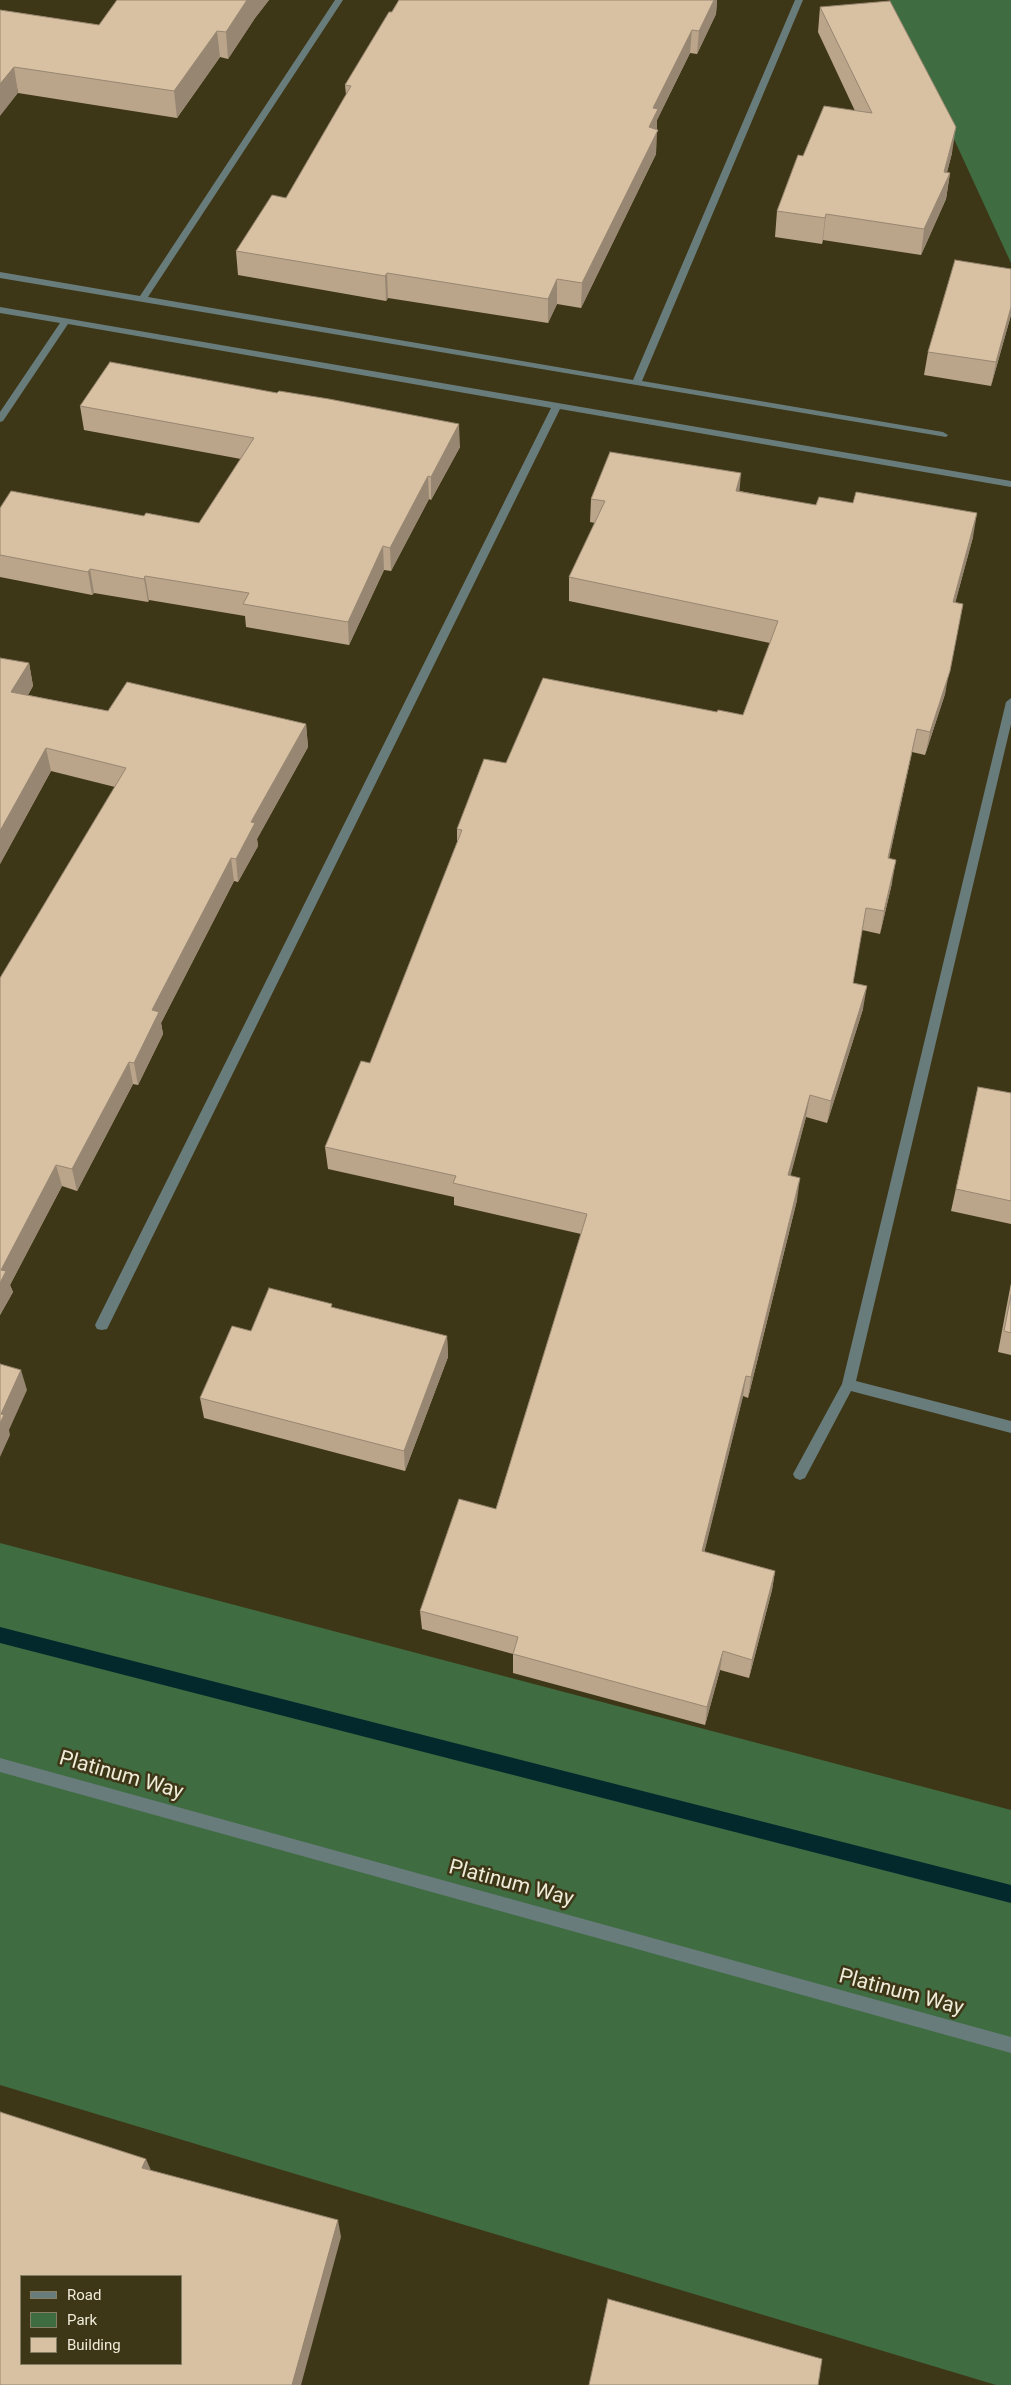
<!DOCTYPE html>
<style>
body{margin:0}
#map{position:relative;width:1011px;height:2385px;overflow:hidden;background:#3e3717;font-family:Roboto,sans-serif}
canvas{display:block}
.legend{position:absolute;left:20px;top:2275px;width:162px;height:90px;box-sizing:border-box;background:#3e3717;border:1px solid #857f65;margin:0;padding:6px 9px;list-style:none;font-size:15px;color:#f0ecda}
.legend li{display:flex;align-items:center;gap:10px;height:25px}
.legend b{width:25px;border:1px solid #857f65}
</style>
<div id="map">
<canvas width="1011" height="2385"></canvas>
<ul class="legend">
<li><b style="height:6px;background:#697c7c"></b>Road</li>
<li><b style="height:14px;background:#3f6c41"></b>Park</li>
<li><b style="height:14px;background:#d8c0a2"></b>Building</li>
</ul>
</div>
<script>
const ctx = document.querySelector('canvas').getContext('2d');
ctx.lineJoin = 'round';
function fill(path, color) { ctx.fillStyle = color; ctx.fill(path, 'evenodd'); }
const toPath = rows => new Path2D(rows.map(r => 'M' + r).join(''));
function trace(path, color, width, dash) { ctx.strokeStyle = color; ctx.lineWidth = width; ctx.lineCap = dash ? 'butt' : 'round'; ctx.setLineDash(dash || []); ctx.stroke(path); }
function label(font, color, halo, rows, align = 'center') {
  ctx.font = font + ' Roboto,sans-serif'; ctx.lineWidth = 5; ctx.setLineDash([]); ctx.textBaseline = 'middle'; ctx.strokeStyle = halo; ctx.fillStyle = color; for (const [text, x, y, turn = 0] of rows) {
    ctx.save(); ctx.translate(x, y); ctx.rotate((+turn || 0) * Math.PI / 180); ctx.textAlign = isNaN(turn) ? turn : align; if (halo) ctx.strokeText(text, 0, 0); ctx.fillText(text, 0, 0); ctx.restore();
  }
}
fill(toPath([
 [890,0,1011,0,1011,263],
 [0,1543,1011,1810,1011,2385,996,2385,0,2085]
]), '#3f6c41');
fill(toPath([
 [0,1627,1011,1885,1011,1903,0,1643,0,1627]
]), '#03292d');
fill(toPath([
 [335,0,343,0,148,297,633,380,795,0,803,0,642,381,943,432,948,435,946,437,0,278,0,272,140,296,335,0],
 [0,307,1011,481,1011,487,560,409,109,1325,107,1329,102,1330,97,1329,95,1325,551,408,68,324,3,421,0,422,0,412,60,323,0,313,0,307],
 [1011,698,1011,724,856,1381,1011,1421,1011,1433,851,1391,805,1478,800,1480,795,1478,793,1474,842,1384,1006,702,1011,698],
 [0,1758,1011,2037,1011,2053,0,1772,0,1758]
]), '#697c7c');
fill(toPath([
 [117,0,269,0,255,18,228,59,220,57,177,118,18,93,0,10,99,25],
 [399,0,717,0,716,14,697,54,690,53,657,120,656,154,581,308,557,304,548,323,388,298,386,301,238,275,236,251,286,198,346,95,345,85],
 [820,7,952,153,947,172,950,173,946,199,921,255,823,240,822,244,775,237,777,211,803,156,855,111,818,32],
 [1011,269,1011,315,991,386,924,375,928,352],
 [80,406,460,447,431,500,429,499,391,571,384,570,349,645,246,627,245,616,149,600,148,602,94,593,92,595,0,577,0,508,144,516,199,523,241,459,84,430],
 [740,491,973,537,955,603,945,694,925,755,912,752,889,859,892,883,880,934,862,930,853,983,863,1009,827,1123,806,1117,790,1176,797,1200,748,1398,743,1396,704,1552,775,1571,772,1590,749,1678,720,1670,705,1725,513,1673,513,1654,422,1629,420,1611,496,1509,581,1234,454,1205,454,1197,328,1169,325,1147,370,1063,457,843,457,829,506,763,717,712,743,715,770,643,569,601,569,577,595,523,590,522,591,499],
 [29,663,33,686,28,695,108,711,306,724,308,747,257,839,258,846,238,882,234,881,161,1023,163,1034,138,1085,133,1084,77,1191,62,1186,10,1285,13,1292,0,1315,0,978,115,787,51,771,0,864],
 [978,1087,1011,1093,1011,1224,951,1211],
 [1011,1283,1011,1355,998,1352],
 [333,1308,447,1336,448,1357,405,1471,204,1418,200,1398,251,1331]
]), '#baa58b');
fill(toPath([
 [247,0,269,0,255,18,228,59,226,32],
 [714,0,717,0,716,14,697,54,699,31],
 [692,30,690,53,657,120,656,154,581,308,582,283,649,127,653,108],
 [217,31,220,57,177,118,174,91],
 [14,67,18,93,0,116,0,84],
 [956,127,952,153,943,188,950,173,946,199,921,255,924,229,944,172],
 [826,214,823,240,822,244,825,218],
 [387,273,388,298,386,301,385,276],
 [557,279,557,304,548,323,548,299],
 [1011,307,1011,315,991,386,996,362],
 [459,424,460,447,431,500,431,477],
 [741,473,739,497,736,491],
 [428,476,429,499,391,571,390,548],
 [977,513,973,537,949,626,953,602],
 [383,546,384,570,349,645,348,622],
 [90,569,94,593,92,595,88,572],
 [145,576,149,600,148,602,144,579],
 [958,627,945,694,925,755,930,732],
 [29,663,33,686,16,715,11,692],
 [306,724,308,747,257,839,258,846,238,882,236,859,251,822],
 [917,729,912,752,884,881,888,858],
 [46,748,51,771,0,864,0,831],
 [231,858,234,881,161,1023,163,1034,138,1085,134,1063,152,1010],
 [896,860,892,883,880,934,884,911],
 [867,986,863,1009,827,1123,831,1101],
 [129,1062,133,1084,77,1191,72,1169],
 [810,1095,806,1117,785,1197,788,1175],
 [56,1165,62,1186,10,1285,13,1292,0,1315,0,1283,1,1270],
 [800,1178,797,1200,748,1398,751,1377],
 [447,1336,448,1357,405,1471,404,1451],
 [21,1370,27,1390,9,1430,10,1435,0,1457,0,1423,1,1414],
 [746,1376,743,1396,700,1570,702,1551],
 [775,1571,772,1590,749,1678,752,1660],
 [723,1651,720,1670,705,1725,707,1707],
 [146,2159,154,2177,142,2168],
 [338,2220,341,2237,301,2385,292,2385]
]), '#978671');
const building = toPath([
 [117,0,247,0,226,32,217,31,174,91,14,67,0,84,0,10,99,25,117,0],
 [399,0,714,0,699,31,692,30,653,108,658,109,649,127,658,130,582,283,557,279,548,299,387,273,385,276,236,251,272,195,286,198,351,86,345,85,389,12,392,12,399,0],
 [890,1,956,127,944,172,950,173,924,229,826,214,825,218,777,211,798,155,803,156,824,106,872,113,820,7,890,1],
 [955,260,1011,269,1011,307,996,362,928,352,955,260],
 [110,362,277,393,279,391,329,399,459,424,431,477,428,476,390,548,383,546,348,622,243,604,249,593,145,576,144,579,90,569,88,572,0,555,0,508,11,491,144,516,146,513,199,523,254,438,80,406,110,362],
 [610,452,741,473,736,491,816,505,819,497,853,503,856,492,977,513,953,602,963,604,950,671,930,732,917,729,888,858,896,860,884,911,866,908,853,983,867,986,831,1101,810,1095,788,1175,800,1178,751,1377,746,1376,702,1551,775,1571,752,1660,723,1651,707,1707,513,1654,518,1637,420,1611,459,1499,496,1509,587,1214,453,1183,456,1176,325,1147,361,1061,370,1063,462,830,457,829,484,759,506,763,543,678,717,712,718,710,743,715,778,621,569,577,605,501,591,499,610,452],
 [0,658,29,663,11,692,108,711,127,682,306,724,251,822,255,823,236,859,231,858,152,1010,159,1012,134,1063,129,1062,72,1169,56,1165,1,1270,6,1271,0,1283,0,978,126,768,46,748,0,831,0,658],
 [978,1087,1011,1093,1011,1201,956,1189,978,1087],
 [269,1288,332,1304,331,1307,447,1336,404,1451,200,1398,232,1326,251,1331,269,1288],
 [1011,1295,1011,1333,1004,1331,1011,1295],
 [0,1364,21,1370,1,1414,4,1415,0,1423,0,1364],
 [0,2112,146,2159,142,2168,338,2220,292,2385,0,2385,0,2112],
 [21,2276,181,2276,181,2364,21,2364,21,2276],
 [608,2299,822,2359,818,2385,589,2385,608,2299]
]);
fill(building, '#d8c0a2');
trace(building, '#978671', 1);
label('21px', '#f0ecda', '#3e3717', [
 ["Platinum Way",121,1776,16],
 ["Platinum Way",511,1884,15],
 ["Platinum Way",901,1993,15]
]);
</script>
